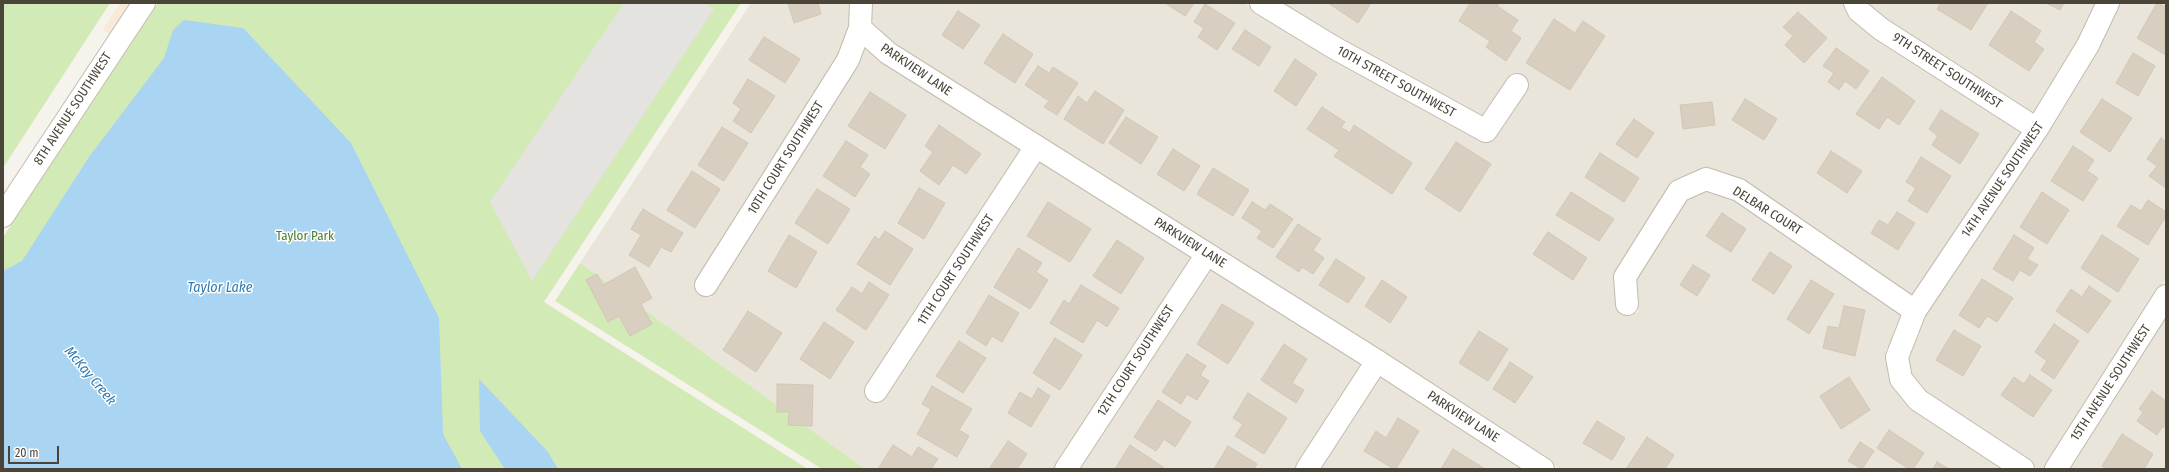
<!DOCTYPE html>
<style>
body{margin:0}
#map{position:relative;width:2169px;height:472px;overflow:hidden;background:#f6f3ec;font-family:"Fira Sans Condensed",sans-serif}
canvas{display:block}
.frame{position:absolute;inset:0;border:4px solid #4b4439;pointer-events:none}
.scale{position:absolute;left:8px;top:446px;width:51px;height:18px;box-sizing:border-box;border:2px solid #4b4439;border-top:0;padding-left:5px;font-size:12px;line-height:14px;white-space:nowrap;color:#4b4439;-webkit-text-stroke:3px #fff;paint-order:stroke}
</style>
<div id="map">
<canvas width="2169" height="472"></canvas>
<div class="frame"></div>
<div class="scale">20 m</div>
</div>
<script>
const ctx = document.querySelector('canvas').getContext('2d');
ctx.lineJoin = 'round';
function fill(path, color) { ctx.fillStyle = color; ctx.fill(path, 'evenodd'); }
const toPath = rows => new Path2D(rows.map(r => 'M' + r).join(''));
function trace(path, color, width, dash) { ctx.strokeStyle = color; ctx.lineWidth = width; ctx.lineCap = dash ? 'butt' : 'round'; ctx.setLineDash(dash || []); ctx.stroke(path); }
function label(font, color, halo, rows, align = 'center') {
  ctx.font = font + ' "Fira Sans Condensed",sans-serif'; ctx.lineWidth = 3; ctx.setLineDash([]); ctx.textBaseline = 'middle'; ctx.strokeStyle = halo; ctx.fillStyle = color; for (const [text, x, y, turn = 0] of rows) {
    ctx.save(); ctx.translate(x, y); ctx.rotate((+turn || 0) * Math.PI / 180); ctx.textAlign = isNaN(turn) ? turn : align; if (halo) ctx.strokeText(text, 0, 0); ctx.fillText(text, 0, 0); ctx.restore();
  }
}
fill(toPath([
 [751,3,852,3,851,25,839,55,694,287,710,298,856,65,864,44,1022,150,863,393,879,404,1039,160,1193,256,1054,469,865,469,580,263],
 [871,3,1244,3,1329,55,1494,136,1530,84,1514,73,1482,119,1337,40,1278,3,1845,3,1848,9,1846,12,1855,23,1858,22,2024,131,1912,298,1709,171,1616,277,1619,312,1638,313,1635,280,1686,198,1708,189,1735,198,1903,313,1890,348,1886,348,1887,355,1885,361,2007,469,1560,469,893,47,871,26],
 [1865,3,2097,3,2079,40,2034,116,1886,22],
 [2119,3,2166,3,2166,278,2044,469,2039,469,1924,394,1910,376,1907,359,1923,316,2050,127,2096,50],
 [1210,266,1364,363,1295,469,1077,469],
 [2166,315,2166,469,2067,469],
 [1380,374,1527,469,1319,469]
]), '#eae5da');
fill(toPath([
 [120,3,132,3,111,35,103,30]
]), '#f7ead8');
fill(toPath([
 [3,3,110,3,3,168],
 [158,3,741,3,544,302,808,469,3,469,3,237],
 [580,263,865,469,822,469,555,301]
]), '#d2eab5');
fill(toPath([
 [624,3,704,3,714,9,532,281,490,202]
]), '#e5e3e0');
fill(toPath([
 [184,20,243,28,351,143,439,318,443,434,462,469,3,469,3,271,22,261,89,157,164,58,173,30],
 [479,379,548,452,558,469,505,469,480,431]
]), '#a9d4f2');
const building = toPath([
 [788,3,818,3,821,14,794,23,788,3],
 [1165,3,1194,3,1185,16,1165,3],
 [1328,3,1371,3,1358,23,1328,3],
 [1470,3,1499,3,1497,6,1518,20,1511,31,1521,38,1506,61,1486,47,1490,41,1459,21,1470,3],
 [1941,3,1988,3,1971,30,1937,9,1941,3],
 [2046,3,2064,3,2060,10,2046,3],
 [2157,3,2166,7,2166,55,2137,38,2157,3],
 [1205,4,1235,23,1217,50,1198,37,1204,28,1194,22,1205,4],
 [958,11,980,25,963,49,942,35,958,11],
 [2011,11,2041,31,2034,42,2044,49,2029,71,1989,45,2011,11],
 [1798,12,1827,38,1804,63,1785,45,1793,36,1783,27,1798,12],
 [1554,19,1575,33,1583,21,1605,36,1570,90,1526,63,1554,19],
 [1245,30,1271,47,1259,66,1232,49,1245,30],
 [1003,34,1033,54,1015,83,984,63,1003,34],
 [764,37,800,59,785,83,749,60,764,37],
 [1836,48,1869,71,1856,89,1845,81,1839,90,1828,82,1834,73,1823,66,1836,48],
 [2133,53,2155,66,2138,96,2116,83,2133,53],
 [1295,59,1317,74,1296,106,1274,91,1295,59],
 [1038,66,1049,73,1053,67,1078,83,1057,115,1044,107,1049,101,1025,85,1038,66],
 [1882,77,1915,101,1899,125,1887,117,1879,129,1856,114,1882,77],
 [748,79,775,96,751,133,733,121,741,109,733,103,748,79],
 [1095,91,1124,110,1103,144,1064,119,1078,96,1087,103,1095,91],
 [870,92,906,115,885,149,848,126,870,92],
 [1745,99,1777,119,1764,140,1732,120,1745,99],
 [2102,99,2132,118,2110,152,2080,132,2102,99],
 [1712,102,1715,125,1683,129,1680,105,1712,102],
 [1322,107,1345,122,1341,127,1350,133,1354,125,1412,163,1392,194,1334,156,1339,150,1307,129,1322,107],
 [1941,110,1979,134,1960,164,1932,145,1938,136,1929,129,1941,110],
 [1126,117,1158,137,1141,164,1109,143,1126,117],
 [1634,119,1654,133,1637,158,1616,144,1634,119],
 [939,125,981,154,966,174,953,165,939,185,920,171,933,152,925,146,939,125],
 [722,127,748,143,724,181,698,165,722,127],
 [2161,138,2166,142,2166,188,2149,176,2157,166,2147,159,2161,138],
 [846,141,868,155,860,167,870,174,855,197,823,176,846,141],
 [1456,142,1491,164,1460,212,1425,189,1456,142],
 [2073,146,2094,160,2087,171,2098,178,2083,201,2051,181,2073,146],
 [1173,149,1200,166,1184,191,1157,174,1173,149],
 [1831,151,1862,171,1847,193,1817,173,1831,151],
 [1600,153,1639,178,1624,202,1585,177,1600,153],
 [1921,157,1951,176,1927,213,1908,201,1916,188,1906,182,1921,157],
 [1213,168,1249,190,1233,216,1197,194,1213,168],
 [692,171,720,189,695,228,667,210,692,171],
 [919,188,945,203,924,239,898,223,919,188],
 [817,189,850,209,828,244,795,223,817,189],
 [1571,192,1614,219,1599,241,1556,215,1571,192],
 [2042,192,2069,210,2047,244,2020,227,2042,192],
 [2148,200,2166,212,2166,216,2148,245,2117,226,2131,205,2141,211,2148,200],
 [1048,202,1091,229,1070,262,1027,236,1048,202],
 [1252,202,1265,210,1270,204,1293,219,1273,248,1257,238,1262,231,1242,218,1252,202],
 [643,209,683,233,671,252,661,247,649,267,629,255,641,235,631,229,643,209],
 [1897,212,1915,223,1898,250,1871,233,1879,220,1888,225,1897,212],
 [1722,213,1746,229,1731,252,1706,236,1722,213],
 [1298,224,1321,239,1313,250,1324,258,1313,274,1302,267,1299,272,1276,257,1298,224],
 [885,231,913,249,890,285,857,264,875,236,879,240,885,231],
 [1548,232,1587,258,1573,280,1533,254,1548,232],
 [789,235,817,252,796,288,768,271,789,235],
 [2014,235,2034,248,2027,259,2038,265,2030,276,2020,270,2013,281,1993,269,2014,235],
 [2102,235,2139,259,2118,292,2081,268,2102,235],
 [1117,240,1144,258,1121,294,1093,276,1117,240],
 [1018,248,1042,263,1036,272,1048,280,1030,309,994,287,1018,248],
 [1770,252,1792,266,1774,294,1752,280,1770,252],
 [1336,259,1365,278,1348,303,1319,285,1336,259],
 [1693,265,1710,275,1697,296,1680,285,1693,265],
 [635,267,652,298,641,304,652,324,630,336,619,316,608,322,586,280,597,274,603,285,635,267],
 [1982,279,2013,298,1997,322,1987,316,1979,328,1959,315,1982,279],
 [1382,280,1407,297,1390,323,1365,306,1382,280],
 [1811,280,1834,294,1809,334,1787,319,1811,280],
 [869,282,889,295,866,330,836,310,852,287,862,294,869,282],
 [1081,285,1119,308,1107,327,1097,320,1083,343,1050,323,1064,300,1069,304,1081,285],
 [2089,286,2111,301,2088,333,2056,311,2071,289,2082,297,2089,286],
 [989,295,1019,313,1002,342,992,336,986,346,966,333,989,295],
 [1222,304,1254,323,1228,364,1197,344,1222,304],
 [1844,306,1865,310,1855,356,1823,348,1828,326,1839,328,1844,306],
 [748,311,782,333,756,372,723,350,748,311],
 [824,322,854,342,830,379,800,359,824,322],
 [2054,324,2079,341,2054,379,2041,370,2047,361,2035,352,2054,324],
 [1954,330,1981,346,1963,376,1936,360,1954,330],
 [1479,331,1508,349,1488,381,1459,363,1479,331],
 [1055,338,1082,355,1060,390,1033,373,1055,338],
 [959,341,986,358,963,393,936,376,959,341],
 [1284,344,1307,359,1292,383,1304,390,1296,403,1261,380,1284,344],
 [1187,354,1206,366,1200,375,1209,381,1197,400,1187,394,1181,404,1162,392,1187,354],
 [1510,362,1533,377,1515,403,1493,389,1510,362],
 [2030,375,2052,390,2033,417,2001,395,2014,377,2024,384,2030,375],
 [1849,377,1870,410,1841,429,1820,396,1849,377],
 [777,384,813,385,812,426,788,425,789,412,777,412,777,384],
 [932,386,972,409,959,430,969,436,957,457,917,434,931,409,922,404,932,386],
 [1038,388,1050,396,1031,427,1008,413,1020,392,1032,399,1038,388],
 [2152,391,2166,401,2166,428,2163,426,2157,435,2137,421,2143,412,2139,409,2152,391],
 [1248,393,1287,418,1264,454,1235,436,1243,424,1233,418,1248,393],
 [1158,400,1191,422,1175,447,1164,439,1156,451,1134,437,1158,400],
 [1398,418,1419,431,1396,469,1394,469,1364,451,1376,431,1386,438,1398,418],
 [1597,421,1625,438,1612,460,1583,443,1597,421],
 [1889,430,1924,453,1913,469,1909,469,1877,448,1889,430],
 [2122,434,2153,454,2144,469,2107,469,2102,466,2122,434],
 [1647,437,1674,455,1665,469,1626,469,1647,437],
 [1008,441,1027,454,1017,469,989,469,1008,441],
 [1860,442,1874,451,1862,469,1848,461,1860,442],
 [893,445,912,457,918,447,938,459,931,469,878,469,893,445],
 [1130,445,1163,467,1162,469,1115,469,1130,445],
 [1228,446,1257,464,1254,469,1214,469,1228,446],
 [1453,449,1485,469,1441,469,1453,449],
 [1937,462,1949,469,1933,469,1937,462]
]);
fill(building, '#d8cfc1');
trace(building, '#d3c7b4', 1);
const minor = toPath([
 [861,3,860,28,888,53,1377,361,1543,469],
 [1261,3,1333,47,1486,131,1517,85],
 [1855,3,1859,11,1881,29,2037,129],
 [3,216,144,3],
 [706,285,848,60,860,28],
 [1627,304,1625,277,1679,191,1706,179,1739,190,1915,311],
 [876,391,1035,148],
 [1066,469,1207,254],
 [1307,469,1377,361],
 [2023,469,1918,400,1901,379,1897,357,1915,311,2037,129,2088,45,2108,3],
 [2056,469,2166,296]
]);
trace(minor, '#c2bbae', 24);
trace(minor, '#fff', 22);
label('13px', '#4b4439', '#fff', [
 ["PARKVIEW LANE",916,70,34],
 ["9TH STREET SOUTHWEST",1947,71,33],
 ["10TH STREET SOUTHWEST",1396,82,29],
 ["8TH AVENUE SOUTHWEST",73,109,-57],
 ["10TH COURT SOUTHWEST",786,158,-58],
 ["14TH AVENUE SOUTHWEST",2003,180,-56],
 ["DELBAR COURT",1767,211,32],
 ["PARKVIEW LANE",1190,243,32],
 ["11TH COURT SOUTHWEST",956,270,-57],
 ["12TH COURT SOUTHWEST",1136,361,-57],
 ["15TH AVENUE SOUTHWEST",2111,383,-57],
 ["PARKVIEW LANE",1463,417,33]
]);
label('13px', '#4a7f2a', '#fff', [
 ["Taylor Park",305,236]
]);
label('italic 14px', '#2e7ab2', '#fff', [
 ["Taylor Lake",220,288],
 ["McKay Creek",90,376,50]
]);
</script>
